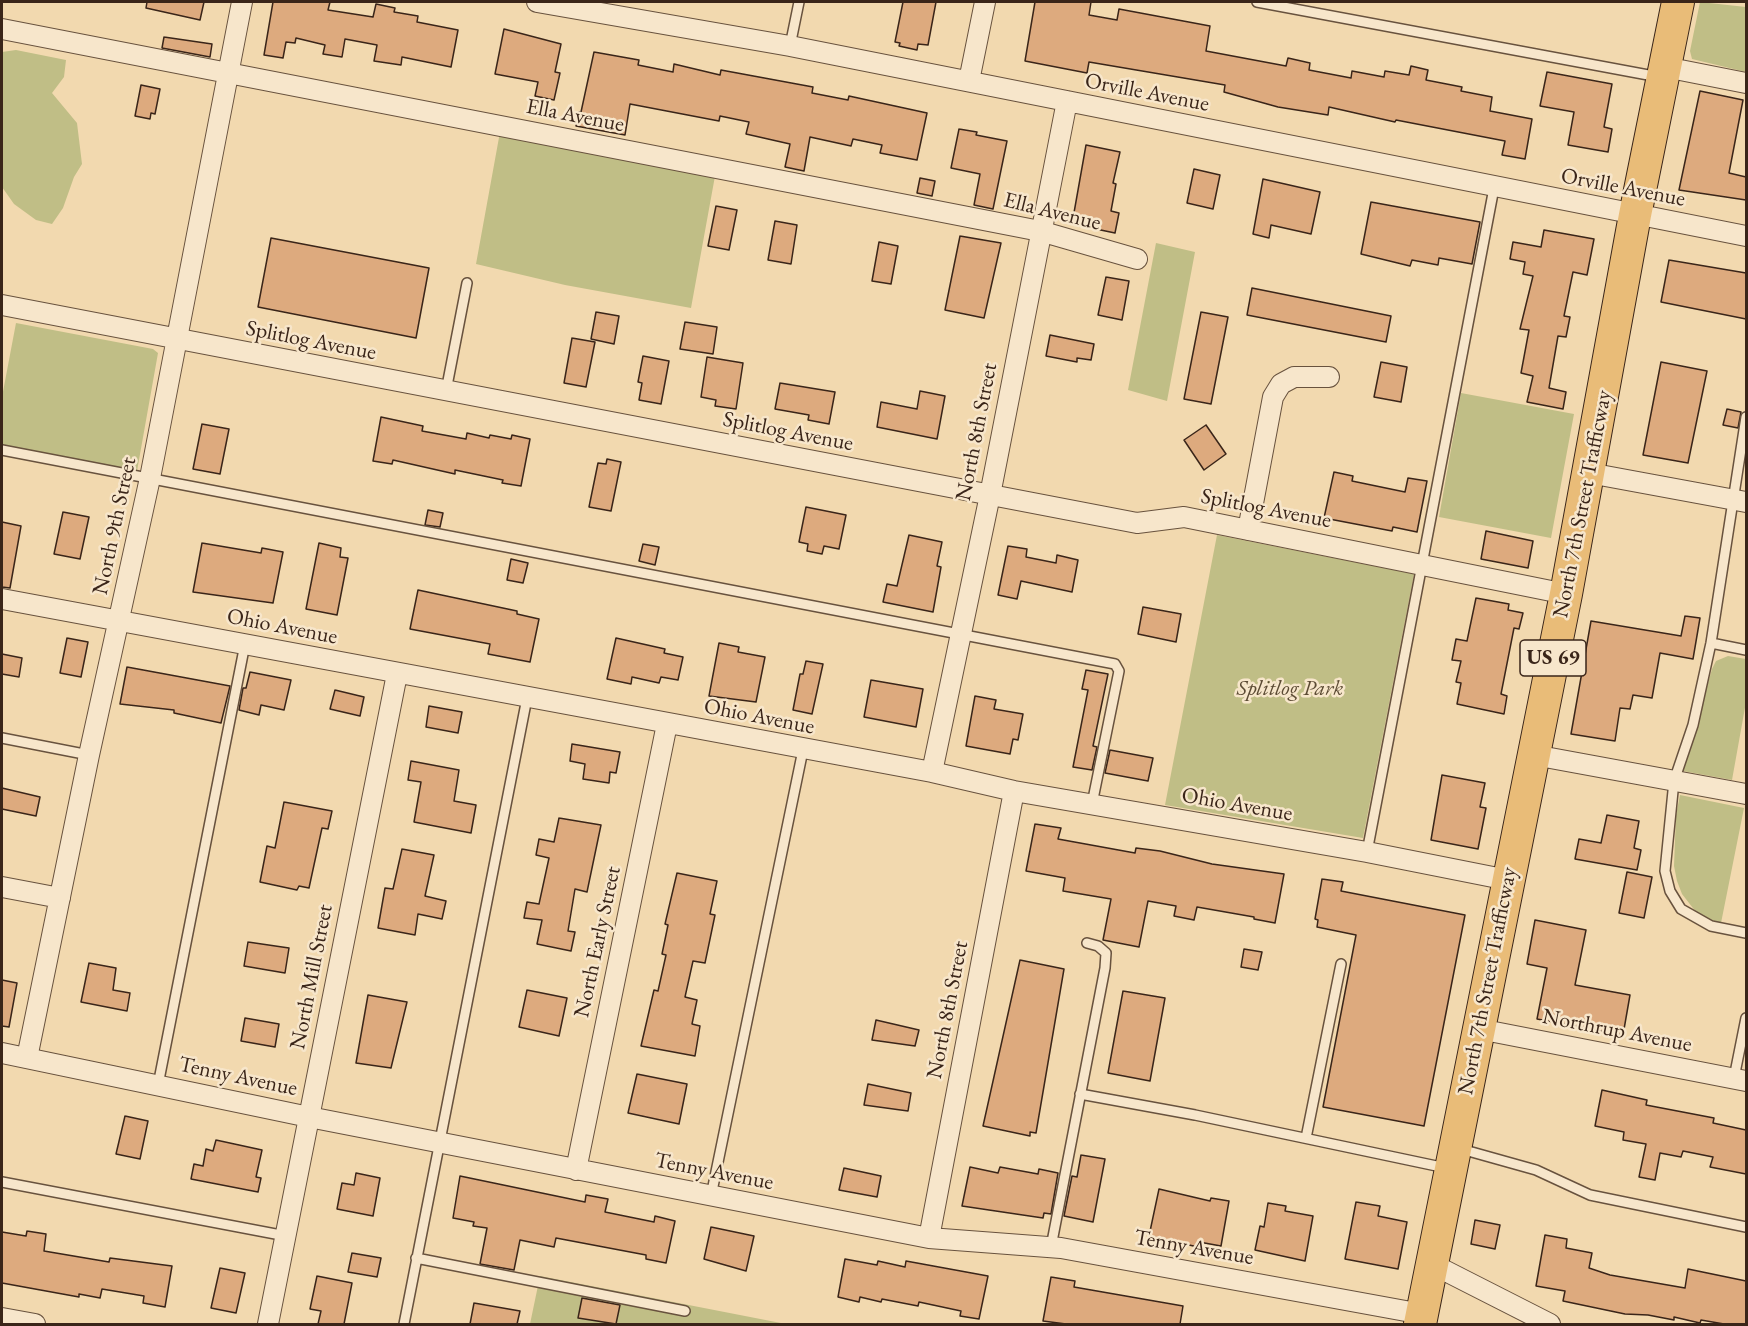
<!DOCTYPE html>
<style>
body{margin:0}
#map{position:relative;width:1748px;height:1326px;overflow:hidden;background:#f2d9af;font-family:"EB Garamond",serif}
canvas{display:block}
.frame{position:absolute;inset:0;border:3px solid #3a2519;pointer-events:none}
</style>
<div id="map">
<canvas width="1748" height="1326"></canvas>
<div class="frame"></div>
</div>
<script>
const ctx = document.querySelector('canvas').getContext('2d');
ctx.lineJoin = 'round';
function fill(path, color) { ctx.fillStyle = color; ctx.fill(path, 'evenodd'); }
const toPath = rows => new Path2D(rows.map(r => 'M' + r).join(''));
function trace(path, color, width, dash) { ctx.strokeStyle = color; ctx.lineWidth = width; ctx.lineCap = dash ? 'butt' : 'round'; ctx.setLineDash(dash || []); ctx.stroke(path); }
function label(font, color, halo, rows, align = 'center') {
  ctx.font = font + ' "EB Garamond",serif'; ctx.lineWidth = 5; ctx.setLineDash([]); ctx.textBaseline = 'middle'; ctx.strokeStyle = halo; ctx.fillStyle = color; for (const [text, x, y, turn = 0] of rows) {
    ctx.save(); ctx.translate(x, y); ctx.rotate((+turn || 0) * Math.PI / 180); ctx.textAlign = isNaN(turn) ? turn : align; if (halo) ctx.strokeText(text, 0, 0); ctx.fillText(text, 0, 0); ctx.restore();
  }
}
fill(toPath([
 [1700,2,1746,7,1746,72,1692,59,1690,51],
 [16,50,66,60,64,77,52,93,77,123,82,164,74,177,63,208,52,224,36,220,14,204,2,187,2,52],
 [500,132,715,176,691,308,565,285,476,264],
 [1156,243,1195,252,1167,401,1128,390],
 [16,323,153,349,158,353,137,471,2,445,2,397],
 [1461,393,1574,414,1551,538,1439,517],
 [1217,535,1414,574,1363,838,1165,805],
 [1728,656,1746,659,1746,702,1732,780,1683,771,1712,669,1716,661],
 [1680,795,1744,808,1721,923,1708,919,1696,912,1682,894,1677,881,1674,866,1676,815],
 [540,1276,786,1324,530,1324]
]), '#c0be86');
const building = toPath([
 [147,2,204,2,200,20,146,8,147,2],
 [273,2,330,2,328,10,373,17,376,4,395,8,394,12,418,16,417,22,458,30,451,67,402,57,401,65,374,61,377,45,345,39,342,57,323,54,325,45,296,38,295,43,286,42,283,58,264,55,273,2],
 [903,2,936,2,928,45,918,44,917,50,899,46,900,43,895,42,903,2],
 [1035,2,1091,2,1089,15,1117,20,1119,9,1210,26,1206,51,1286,66,1288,58,1310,63,1309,70,1351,78,1352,71,1384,77,1385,71,1409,75,1411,66,1428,70,1426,80,1462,87,1461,91,1492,97,1490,111,1532,119,1525,159,1502,155,1505,141,1396,120,1395,122,1329,107,1328,115,1278,107,1224,92,1225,85,1089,62,1087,73,1025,61,1035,2],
 [504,29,561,44,555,72,560,73,554,100,535,96,538,82,495,74,504,29],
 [164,37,212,44,210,57,162,48,164,37],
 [594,52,639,60,638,65,673,72,674,64,720,75,721,70,813,87,812,93,848,100,849,96,927,113,917,160,880,153,882,145,853,139,851,146,810,137,804,171,785,167,790,144,746,134,749,122,720,116,719,121,630,104,625,135,576,126,579,112,581,112,594,52],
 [1547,72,1612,84,1604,127,1612,129,1608,152,1568,145,1574,112,1540,106,1547,72],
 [141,85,160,89,155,114,151,113,150,119,135,116,141,85],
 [1700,91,1743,100,1729,173,1746,177,1746,200,1679,190,1700,91],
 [959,129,977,132,976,135,1007,141,993,209,974,205,980,174,951,168,959,129],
 [1086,145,1120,152,1113,183,1116,184,1111,211,1119,213,1115,233,1072,224,1086,145],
 [1194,169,1220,175,1213,209,1187,203,1194,169],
 [920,178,935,181,932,196,917,193,920,178],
 [1263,179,1320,192,1311,234,1271,225,1269,238,1253,234,1263,179],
 [1371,202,1480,222,1472,264,1439,258,1438,265,1412,260,1410,266,1361,254,1371,202],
 [716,206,737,210,729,250,708,246,716,206],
 [775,221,797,225,791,264,768,260,775,221],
 [1544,230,1594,239,1587,275,1573,272,1564,316,1570,317,1566,337,1558,336,1549,388,1566,392,1563,409,1527,402,1533,376,1521,373,1529,330,1520,329,1533,276,1523,274,1525,262,1510,259,1513,242,1541,247,1544,230],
 [960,236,1001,243,984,318,945,310,960,236],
 [271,238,429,268,416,338,258,307,271,238],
 [879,242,898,246,891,284,872,281,879,242],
 [1669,260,1746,273,1746,319,1661,302,1669,260],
 [1106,277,1129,281,1122,320,1098,315,1106,277],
 [1252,288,1391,316,1386,342,1247,315,1252,288],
 [596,312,619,316,614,344,591,339,596,312],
 [1201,312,1228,317,1211,404,1184,399,1201,312],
 [685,322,717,327,713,354,680,349,685,322],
 [1050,335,1094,344,1091,360,1077,358,1077,362,1046,356,1050,335],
 [572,338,595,342,586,387,564,383,572,338],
 [643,356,669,361,661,404,639,400,642,383,638,382,643,356],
 [707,357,743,363,736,409,715,406,716,400,701,397,707,357],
 [1381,362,1407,367,1401,402,1374,397,1381,362],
 [1661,362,1707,371,1688,463,1643,455,1661,362],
 [780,383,835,392,829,424,808,420,809,415,775,409,780,383],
 [920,391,945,396,937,439,877,427,881,402,917,409,920,391],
 [1727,409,1741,412,1738,428,1723,425,1727,409],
 [381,417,423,426,422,431,466,439,467,433,489,438,490,435,511,439,512,435,530,439,521,486,502,483,503,480,455,470,455,474,393,460,392,464,373,461,381,417],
 [202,424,229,429,220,474,193,469,202,424],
 [1206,425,1226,454,1204,470,1184,440,1206,425],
 [607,459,621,462,611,511,589,507,598,463,606,464,607,459],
 [1334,472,1353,476,1352,481,1405,492,1408,478,1427,481,1417,532,1393,527,1392,531,1324,518,1334,472],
 [806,507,846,515,839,549,824,546,822,554,807,551,808,544,799,542,806,507],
 [428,510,443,513,440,527,425,525,428,510],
 [63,512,89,517,80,559,54,554,63,512],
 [2,522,21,526,10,588,2,587,2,522],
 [1486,531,1533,541,1528,568,1481,559,1486,531],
 [909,535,942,542,937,566,941,567,933,612,883,602,887,584,897,586,909,535],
 [202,543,261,553,262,548,283,552,273,603,193,592,202,543],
 [319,543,341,548,340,557,348,558,337,615,306,609,319,543],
 [643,544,659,547,655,565,639,561,643,544],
 [1008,546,1027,549,1026,557,1056,563,1057,555,1078,560,1072,592,1021,581,1017,599,998,595,1008,546],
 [511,559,528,563,523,583,507,580,511,559],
 [418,590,517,611,517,614,539,619,530,662,488,654,490,644,410,629,418,590],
 [1476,598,1509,604,1508,610,1523,613,1519,629,1514,628,1501,694,1507,696,1504,714,1457,704,1461,683,1456,682,1461,661,1452,660,1456,639,1467,641,1476,598],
 [1143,607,1181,614,1176,642,1138,634,1143,607],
 [1685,616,1700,618,1693,659,1660,653,1652,698,1633,695,1630,709,1620,708,1615,741,1571,734,1591,621,1681,636,1685,616],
 [67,638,88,642,81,677,60,673,67,638],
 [616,638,665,649,664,653,683,657,678,680,661,677,659,683,632,677,631,684,607,679,616,638],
 [719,643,739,647,738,652,765,657,756,702,709,696,719,643],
 [2,654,22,658,19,677,2,674,2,654],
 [806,661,823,664,812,714,793,710,800,674,803,674,806,661],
 [127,667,230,686,221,723,174,713,174,710,120,704,127,667],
 [1086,670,1108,674,1093,746,1097,747,1092,770,1073,767,1088,690,1082,689,1086,670],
 [250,672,291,680,284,710,261,705,259,715,239,710,243,688,246,688,250,672],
 [871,680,923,689,916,727,864,717,871,680],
 [335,690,364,697,360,716,330,709,335,690],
 [975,696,996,700,994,709,1023,714,1018,740,1013,739,1010,754,966,746,975,696],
 [429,706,462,712,458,733,426,727,429,706],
 [572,744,620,752,616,773,610,772,609,783,583,779,585,764,570,761,572,744],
 [1110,750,1153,758,1148,781,1105,773,1110,750],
 [411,761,459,770,454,801,476,805,471,833,414,822,421,782,408,780,411,761],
 [1442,775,1485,783,1480,807,1486,808,1478,849,1431,840,1442,775],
 [2,788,40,797,36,816,2,809,2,788],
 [284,802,332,811,328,829,322,828,309,888,299,886,297,890,260,882,267,846,275,848,284,802],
 [1607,815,1639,821,1634,848,1641,850,1637,870,1575,859,1579,839,1601,843,1607,815],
 [559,818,601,825,587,892,575,889,568,931,575,932,571,951,537,944,542,920,524,918,527,902,539,904,549,858,536,855,539,839,554,842,559,818],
 [1035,824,1061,828,1058,839,1135,853,1136,848,1160,851,1212,864,1284,874,1275,923,1254,919,1254,917,1197,907,1194,920,1174,916,1176,906,1148,901,1139,947,1103,940,1111,899,1063,891,1065,878,1026,871,1035,824],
 [402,849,434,855,425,896,446,901,442,919,418,914,415,935,378,928,385,888,393,889,402,849],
 [1627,872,1652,877,1644,918,1619,913,1627,872],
 [677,873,717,881,710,914,715,915,705,963,693,961,685,997,697,1000,692,1024,700,1026,695,1056,641,1046,654,990,658,991,666,955,662,954,668,925,665,924,677,873],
 [1322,879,1343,882,1341,891,1465,915,1424,1126,1323,1107,1356,935,1317,927,1318,920,1315,919,1322,879],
 [1535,920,1586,930,1575,985,1630,995,1623,1035,1537,1019,1547,968,1527,964,1535,920],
 [248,942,289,948,285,973,244,966,248,942],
 [1244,949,1262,952,1258,970,1241,967,1244,949],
 [1020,960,1064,969,1036,1133,1030,1132,1030,1136,983,1126,1020,960],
 [89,963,116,968,113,990,130,993,127,1011,81,1002,89,963],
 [2,980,17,983,9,1027,2,1026,2,980],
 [527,990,567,998,559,1036,519,1027,527,990],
 [1123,991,1165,998,1150,1081,1108,1073,1123,991],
 [368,995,407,1002,391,1068,356,1063,368,995],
 [245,1018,279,1024,275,1047,241,1041,245,1018],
 [876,1020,919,1030,915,1046,872,1040,876,1020],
 [637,1074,687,1084,679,1124,628,1113,637,1074],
 [868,1084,911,1093,908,1111,864,1105,868,1084],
 [1602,1090,1647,1100,1646,1105,1714,1118,1713,1123,1746,1130,1746,1174,1710,1167,1713,1157,1683,1151,1681,1157,1660,1153,1655,1180,1639,1177,1646,1144,1623,1140,1624,1132,1595,1126,1602,1090],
 [125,1116,148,1121,140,1159,116,1154,125,1116],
 [216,1140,262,1150,256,1177,261,1178,258,1192,191,1179,194,1164,203,1166,206,1149,213,1151,216,1140],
 [1081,1155,1105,1159,1093,1222,1064,1216,1072,1176,1077,1177,1081,1155],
 [970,1167,998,1173,1000,1167,1038,1174,1039,1169,1058,1173,1051,1214,1044,1213,1043,1218,962,1206,970,1167],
 [844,1168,881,1176,877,1197,839,1190,844,1168],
 [356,1173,380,1178,373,1216,337,1209,342,1183,354,1185,356,1173],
 [460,1176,585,1202,586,1195,608,1199,605,1212,654,1222,655,1216,675,1221,666,1263,646,1259,646,1255,556,1238,554,1247,520,1240,514,1270,480,1264,487,1228,473,1226,474,1222,453,1218,460,1176],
 [1159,1189,1210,1201,1211,1198,1229,1201,1221,1246,1199,1242,1198,1247,1149,1236,1159,1189],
 [1356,1202,1380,1206,1378,1216,1407,1222,1398,1269,1345,1259,1356,1202],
 [1268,1203,1286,1206,1285,1211,1313,1216,1305,1261,1255,1250,1260,1226,1264,1227,1268,1203],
 [1475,1220,1500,1225,1495,1249,1471,1244,1475,1220],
 [711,1227,754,1236,746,1271,704,1259,711,1227],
 [27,1231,46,1234,44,1251,109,1262,110,1258,172,1266,165,1307,143,1303,144,1296,102,1289,100,1298,79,1294,79,1297,2,1283,2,1232,26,1236,27,1231],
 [1545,1235,1567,1239,1566,1248,1592,1253,1589,1268,1610,1275,1685,1288,1688,1269,1746,1281,1746,1324,1724,1324,1701,1320,1700,1323,1674,1317,1674,1320,1648,1315,1625,1314,1563,1301,1565,1291,1536,1286,1545,1235],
 [352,1253,381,1258,377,1277,348,1272,352,1253],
 [845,1259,877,1265,878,1261,905,1267,906,1261,988,1276,979,1319,960,1316,961,1311,919,1302,918,1306,882,1299,881,1302,860,1297,859,1302,838,1297,845,1259],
 [220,1268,245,1273,236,1313,211,1308,220,1268],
 [317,1276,352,1283,344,1324,318,1324,321,1311,310,1309,317,1276],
 [1051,1277,1075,1281,1074,1287,1183,1306,1180,1324,1066,1324,1043,1321,1051,1277],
 [582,1298,620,1305,616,1324,578,1318,582,1298],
 [474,1303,520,1311,517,1324,470,1324,474,1303]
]);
fill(building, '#ddaa7e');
trace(building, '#3a2519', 1.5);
const service = toPath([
 [1257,2,1659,77],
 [790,46,799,2],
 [446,391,467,283],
 [1746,417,1711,643,1693,725,1674,781,1665,871,1670,891,1681,909,1711,926,1746,933],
 [2,450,1115,664,1119,671,1092,804],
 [1711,643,1746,650],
 [2,738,89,755],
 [1367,852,1494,188],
 [1734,1078,1746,1018],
 [158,1085,245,644],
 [1080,1094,1195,1115,1446,1168],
 [1306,1138,1341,964],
 [1461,1149,1536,1170,1590,1195,1746,1227],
 [2,1182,286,1236],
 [711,1196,803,750],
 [1051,1247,1105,968,1106,953,1098,946,1087,943],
 [416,1258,685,1311],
 [404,1324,527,698]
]);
const minor = toPath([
 [537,2,790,46,1746,236],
 [2,29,1040,231,1137,259],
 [1665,67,1746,83],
 [969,81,985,2],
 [2,305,1137,523,1184,517,1566,594],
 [1589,473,1746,502],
 [1248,530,1273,397,1281,384,1294,377,1329,377],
 [2,599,932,772,1014,791,1367,852,1508,880],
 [1534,755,1746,794],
 [932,772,990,495,1067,101],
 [2,887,60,898],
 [1479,1029,1746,1081],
 [2,1053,309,1117,929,1238,1061,1248,1422,1314],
 [27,1058,89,755,150,478,242,2],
 [576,1170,667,724],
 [929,1238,1014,791],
 [1432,1264,1550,1324],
 [2,1318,35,1324],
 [268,1324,397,674]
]);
const primary = toPath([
 [1420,1324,1566,594,1635,215,1678,2]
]);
trace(service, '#68523e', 12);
trace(minor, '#68523e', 22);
trace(primary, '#3a2519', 34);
trace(service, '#f7e6cb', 9);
trace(minor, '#f7e6cb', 20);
trace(primary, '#e9bc78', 32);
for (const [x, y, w] of [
 [1553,658,66]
]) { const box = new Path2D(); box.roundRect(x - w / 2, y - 18, w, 36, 4.5); ctx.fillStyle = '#f7e6cb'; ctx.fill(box); trace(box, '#3a2519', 1.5); }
label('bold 21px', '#3a2519', null, [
 ["US 69",1553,658]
]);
label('22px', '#3a2519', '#f7e6cb', [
 ["Orville Avenue",1147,93,11],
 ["Ella Avenue",575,116,11],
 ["Orville Avenue",1623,188,11],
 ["Ella Avenue",1052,212,14],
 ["Splitlog Avenue",311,341,11],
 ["Splitlog Avenue",788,432,11],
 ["North 8th Street",977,432,-79],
 ["North 7th Street Trafficway",1583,504,-79],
 ["Splitlog Avenue",1266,509,11],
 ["North 9th Street",115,526,-78],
 ["Ohio Avenue",282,627,11],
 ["Ohio Avenue",759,717,11],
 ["Ohio Avenue",1237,805,10],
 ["North Early Street",598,942,-78],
 ["North Mill Street",312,977,-79],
 ["North 7th Street Trafficway",1488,981,-79],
 ["North 8th Street",948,1010,-79],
 ["Northrup Avenue",1617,1031,11],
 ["Tenny Avenue",238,1077,12],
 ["Tenny Avenue",714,1172,11],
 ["Tenny Avenue",1194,1248,10]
]);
label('italic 22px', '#5c4b34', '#f7e6cb', [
 ["Splitlog Park",1290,689]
]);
</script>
